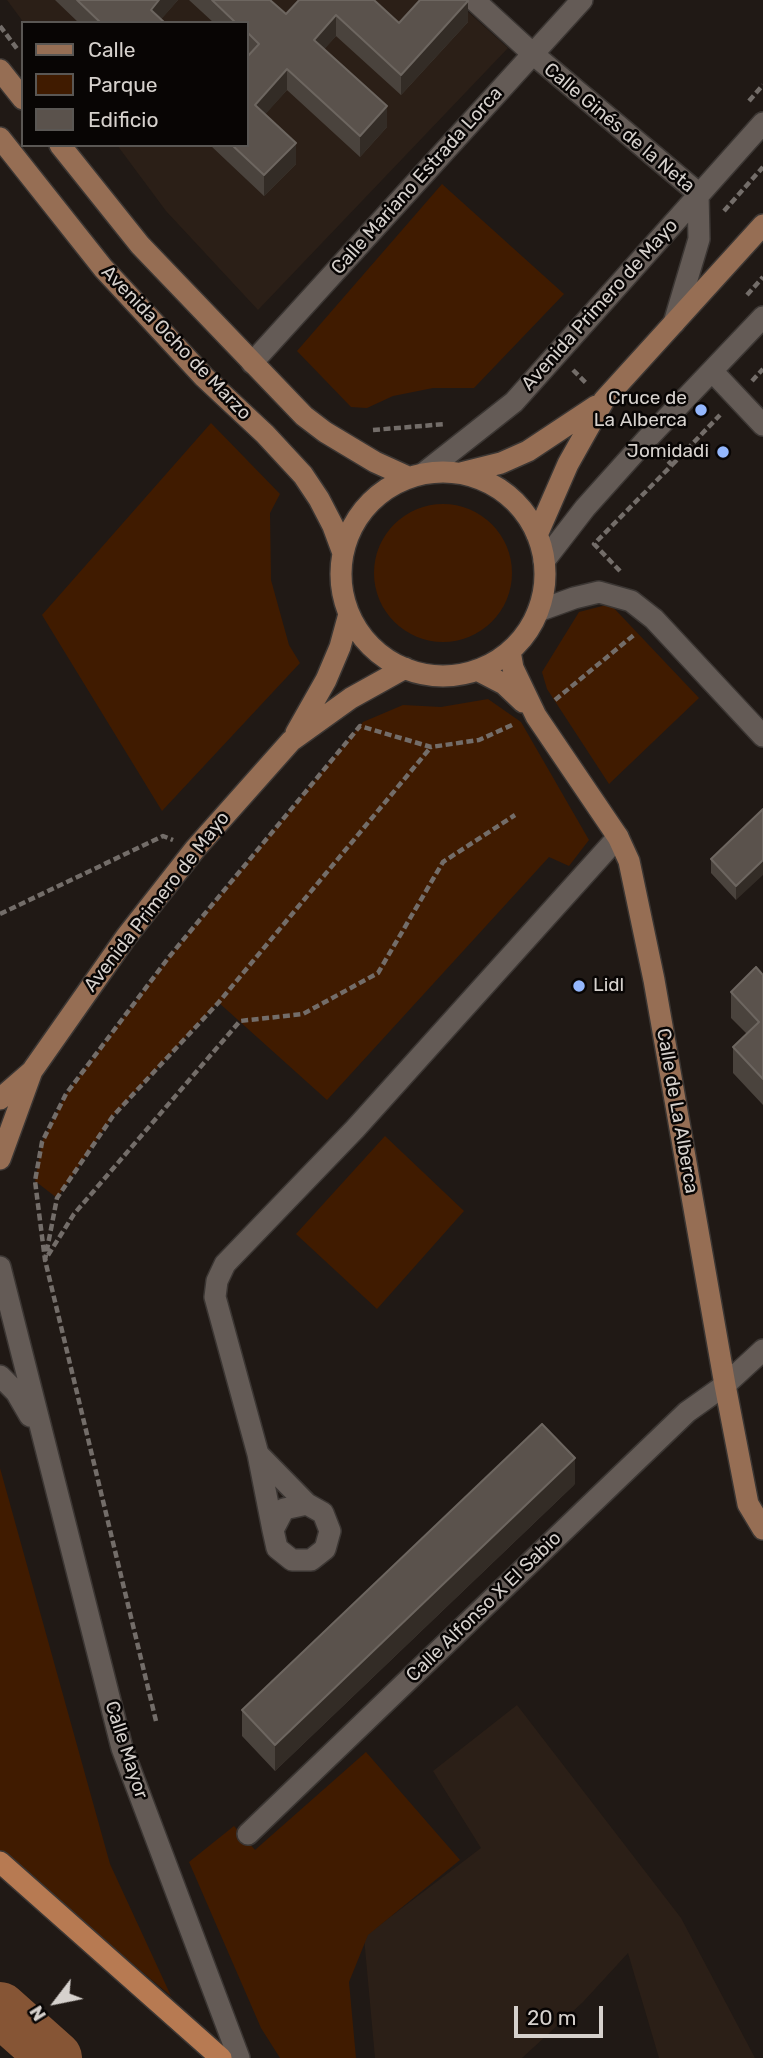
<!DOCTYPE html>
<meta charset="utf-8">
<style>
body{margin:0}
#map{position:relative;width:763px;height:2058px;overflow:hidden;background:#201915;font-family:Rubik,sans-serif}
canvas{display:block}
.legend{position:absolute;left:21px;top:21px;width:228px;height:126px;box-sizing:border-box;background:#080504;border:2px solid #5a5754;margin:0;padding:9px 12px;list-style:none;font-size:21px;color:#d6d1cd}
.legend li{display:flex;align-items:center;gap:14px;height:35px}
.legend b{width:35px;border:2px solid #5a5754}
.north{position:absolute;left:21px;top:1967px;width:70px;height:70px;-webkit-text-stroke:5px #080504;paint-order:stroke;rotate:238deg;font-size:19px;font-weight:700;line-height:28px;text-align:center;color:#d6d1cd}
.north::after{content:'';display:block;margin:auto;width:24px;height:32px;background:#d6d1cd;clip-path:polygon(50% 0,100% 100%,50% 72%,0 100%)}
.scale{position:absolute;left:514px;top:2006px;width:89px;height:32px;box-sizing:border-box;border:4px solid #d6d1cd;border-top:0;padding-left:9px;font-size:21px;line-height:24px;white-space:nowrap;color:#d6d1cd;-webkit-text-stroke:5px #080504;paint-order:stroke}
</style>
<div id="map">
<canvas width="763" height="2058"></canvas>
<ul class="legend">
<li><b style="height:9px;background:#966e54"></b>Calle</li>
<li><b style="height:19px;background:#401b00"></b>Parque</li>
<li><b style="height:19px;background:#5a524c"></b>Edificio</li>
</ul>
<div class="north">N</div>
<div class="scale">20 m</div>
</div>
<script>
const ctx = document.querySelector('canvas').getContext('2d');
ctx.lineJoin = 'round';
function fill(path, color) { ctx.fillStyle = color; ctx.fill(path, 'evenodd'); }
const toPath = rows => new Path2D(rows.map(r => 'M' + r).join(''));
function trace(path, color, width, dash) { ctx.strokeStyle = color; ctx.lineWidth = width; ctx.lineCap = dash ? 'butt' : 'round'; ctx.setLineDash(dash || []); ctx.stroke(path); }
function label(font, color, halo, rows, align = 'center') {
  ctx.font = font + ' Rubik,sans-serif'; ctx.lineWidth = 5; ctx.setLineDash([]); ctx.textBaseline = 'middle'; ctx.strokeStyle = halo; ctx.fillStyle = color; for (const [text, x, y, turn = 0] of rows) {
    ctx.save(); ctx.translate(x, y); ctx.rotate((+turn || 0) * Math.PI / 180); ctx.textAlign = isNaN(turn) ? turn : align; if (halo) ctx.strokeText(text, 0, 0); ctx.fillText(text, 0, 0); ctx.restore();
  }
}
fill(toPath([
 [7,0,455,0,508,48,258,310,166,211,117,145,247,145,247,23,24,23],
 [517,1705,681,1918,755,2058,659,2058,628,1953,583,2002,522,2058,375,2058,364,1937,481,1848,433,1771]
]), '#2b1f17');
fill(toPath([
 [442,184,564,294,474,388,433,388,393,396,367,408,351,407,297,351],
 [211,423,280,494,270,513,271,580,289,645,300,663,162,811,42,615],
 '374 573a69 69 0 1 1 138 0a69 69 0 1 1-138 0Z',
 [610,604,699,698,609,784,547,689,542,672,579,612],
 [488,699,521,722,589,840,569,866,549,857,327,1100,218,1002,113,1116,57,1198,35,1181,42,1142,66,1094,169,957,363,722,403,705,441,707],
 [385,1136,464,1211,377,1309,296,1234],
 [0,1468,110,1864,171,1996,0,1853],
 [366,1752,460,1860,368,1935,349,1982,356,2058,280,2058,261,2028,189,1862,234,1826,255,1850]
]), '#401b00');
trace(toPath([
 [0,2009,55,2058]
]), '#865535', 54);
const street = toPath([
 [474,0,533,54,698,193,699,239,674,323],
 [252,363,582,0],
 [713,372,763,425],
 [424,473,514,402,763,123],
 [544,561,585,508,646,440,763,317],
 [538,611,574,598,599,592,631,601,654,619,763,736],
 [258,1454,307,1504],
 [273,1530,284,1509,307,1504,323,1513,330,1531,325,1549,311,1560,292,1560,277,1548,273,1530,258,1454,215,1297,217,1281,225,1264,355,1129,618,837],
 [248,1834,687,1412,725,1385,763,1350]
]);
const secondary = toPath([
 [0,1267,122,1748,239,2058],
 [0,1376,16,1392,30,1416]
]);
const primary = toPath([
 [0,70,23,99],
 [0,138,103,268,204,377,265,434,303,475,319,499,333,526,343,553],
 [60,145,140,245,304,416,325,432,375,462,408,477],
 '341 574a102 102 0 1 1 204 0a102 102 0 1 1-204 0Z',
 [461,473,501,463,528,451,596,406],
 [537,535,568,464,604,400,763,225],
 [510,651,513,668,536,716,618,837,629,861,654,980,725,1385,748,1504,763,1529],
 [477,670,504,684,523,702],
 [296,733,326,680,340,647,349,614],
 [0,1099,31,1072],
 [0,1159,32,1071,126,937,195,849,291,741,351,698,405,668]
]);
const highway = toPath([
 [0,1862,221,2058]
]);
trace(street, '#3b3633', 24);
trace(secondary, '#3b3633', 24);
trace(primary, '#3b3633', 24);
trace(highway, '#3b3633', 24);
trace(toPath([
 [0,26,18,50],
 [749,101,763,85],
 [724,211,763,167],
 [747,295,763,277],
 [573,370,587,384],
 [752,381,763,369],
 [373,430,445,424],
 [672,465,720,415],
 [620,571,594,544,672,465,664,457],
 [555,700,635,634],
 [512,725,479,740,431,747,360,726,169,957,66,1094,42,1142,35,1181,45,1260,74,1214,240,1021,303,1014,378,973,443,862,515,815],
 [0,914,163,836,173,840],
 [156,1721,45,1260,57,1198,113,1116,219,1002,431,747]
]), '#736d69', 4.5, [7, 3.5]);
trace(street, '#645b56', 21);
trace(secondary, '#645b56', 21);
trace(primary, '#966e54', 21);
trace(highway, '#b77a52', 21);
fill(toPath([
 [55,0,178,0,161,19,165,23,79,23],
 [189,0,270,0,286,14,299,0,399,23,468,22,401,95,336,36,324,49,387,127,360,157,287,90,265,114,296,164,264,196,210,145,247,145,249,55,247,53,247,23,214,23],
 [763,809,736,900,711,873,711,859],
 [763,975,763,1105,733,1073,733,1047,747,1034,731,1018,731,992],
 [575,1484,275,1771,242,1736,242,1710]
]), '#4a433d');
fill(toPath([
 [159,0,178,0,158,23,151,10],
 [468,1,468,22,401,95,401,75],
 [336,15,336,36,314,61,314,40],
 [287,69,287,90,255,126,255,105],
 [387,106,387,127,360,157,360,136],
 [296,143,296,164,264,196,264,175],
 [763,860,763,875,736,900,736,886],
 [575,1458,575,1484,275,1771,275,1745]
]), '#332c26');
const building = toPath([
 [77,0,159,0,151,10,165,23,101,23,77,0],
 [212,0,270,0,286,14,299,0,374,0,399,23,420,0,466,0,468,1,401,75,336,15,314,40,387,106,360,136,287,69,255,105,296,143,264,175,232,145,247,145,247,57,259,44,247,32,247,23,236,23,212,0],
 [763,809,763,860,736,886,711,859,763,809],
 [756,967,763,975,763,1079,733,1047,759,1022,731,992,756,967],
 [542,1424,575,1458,275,1745,242,1710,542,1424]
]);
fill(building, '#5a524c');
trace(building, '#6d6660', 2);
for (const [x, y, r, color] of [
 [701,410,7,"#94b7fd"],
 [723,452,7,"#94b7fd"],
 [579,986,7,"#94b7fd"]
]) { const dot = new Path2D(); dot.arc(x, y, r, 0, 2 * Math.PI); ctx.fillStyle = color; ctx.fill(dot); trace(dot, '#080504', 2.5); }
label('19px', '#d6d1cd', '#080504', [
 ["Calle Ginés de la Neta",619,128,40],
 ["Calle Mariano Estrada Lorca",417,181,-48],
 ["Avenida Primero de Mayo",600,305,-48],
 ["Avenida Ocho de Marzo",176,343,46],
 ["Avenida Primero de Mayo",157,902,-52],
 ["Calle de La Alberca",677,1111,80],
 ["Calle Alfonso X El Sabio",484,1607,-44],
 ["Calle Mayor",126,1750,72]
]);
label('19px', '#d6d1cd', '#080504', [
 ["Cruce de",687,399],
 ["La Alberca",687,421],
 ["Jomidadi",709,452],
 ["Lidl",593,986,"left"]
], 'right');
</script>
